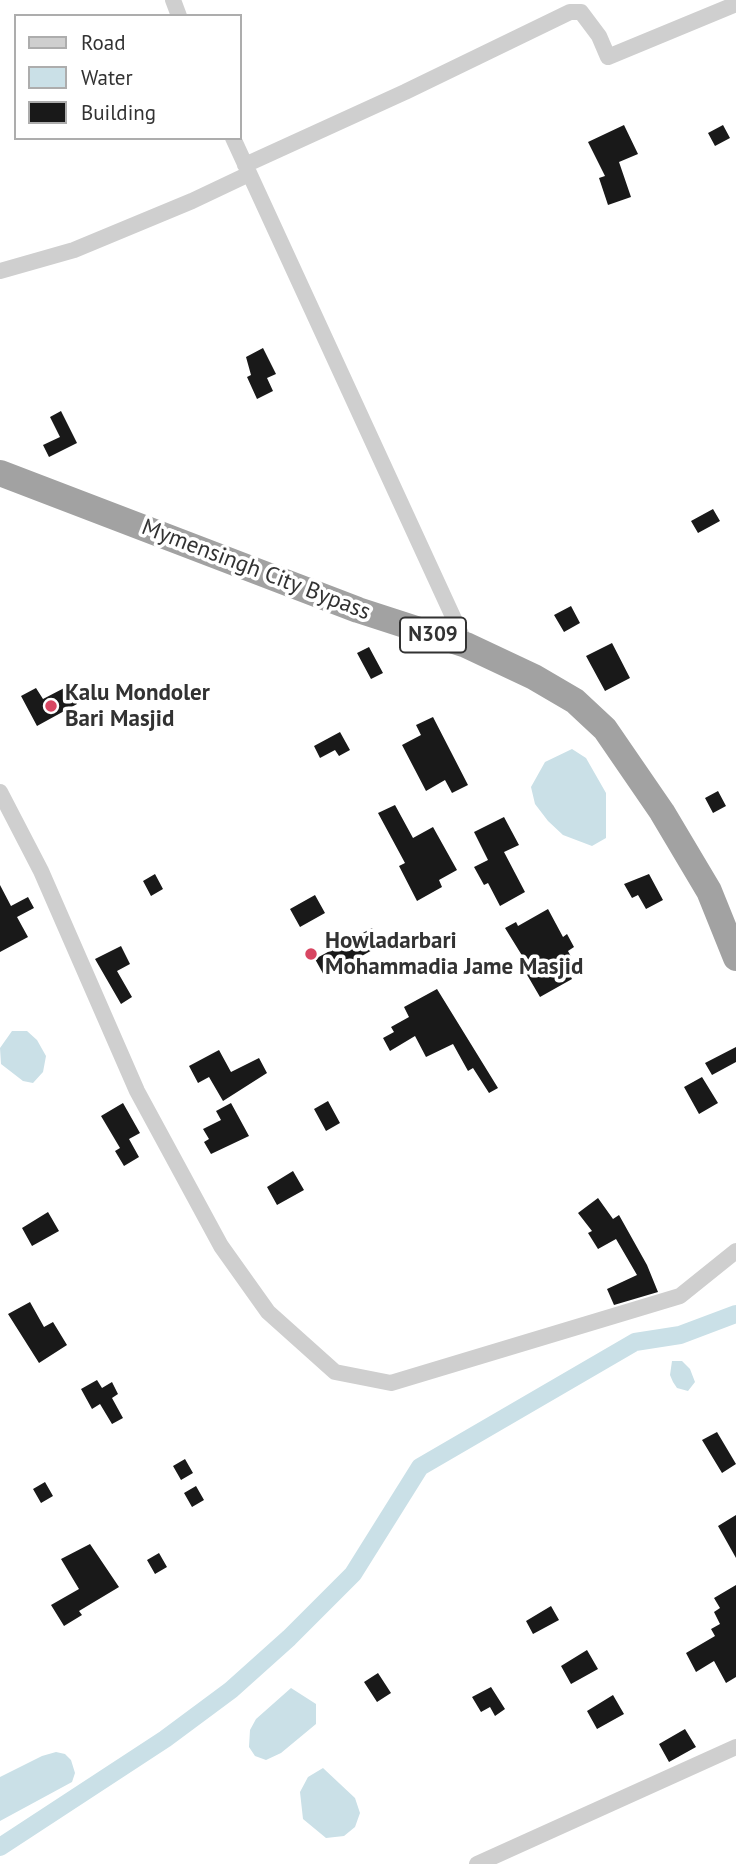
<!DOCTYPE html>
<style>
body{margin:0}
#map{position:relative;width:736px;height:1864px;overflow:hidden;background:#fff;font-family:"PT Sans",sans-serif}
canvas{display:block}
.legend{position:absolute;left:14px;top:14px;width:228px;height:126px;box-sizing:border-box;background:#fff;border:2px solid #adadad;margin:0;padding:9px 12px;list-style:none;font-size:21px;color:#323232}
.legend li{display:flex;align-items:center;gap:14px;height:35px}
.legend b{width:35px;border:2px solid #adadad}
</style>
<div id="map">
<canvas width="736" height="1864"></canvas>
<ul class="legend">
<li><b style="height:9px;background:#cfcfcf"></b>Road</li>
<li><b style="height:19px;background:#cae0e7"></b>Water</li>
<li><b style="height:19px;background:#191919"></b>Building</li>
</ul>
</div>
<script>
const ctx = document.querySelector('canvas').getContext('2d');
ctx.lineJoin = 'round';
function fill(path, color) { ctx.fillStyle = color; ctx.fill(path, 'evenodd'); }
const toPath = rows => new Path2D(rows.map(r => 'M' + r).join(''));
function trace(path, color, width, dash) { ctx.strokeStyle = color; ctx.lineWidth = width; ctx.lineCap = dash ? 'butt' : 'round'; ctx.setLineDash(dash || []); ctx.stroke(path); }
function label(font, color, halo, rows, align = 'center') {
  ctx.font = font + ' "PT Sans",sans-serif'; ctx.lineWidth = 7; ctx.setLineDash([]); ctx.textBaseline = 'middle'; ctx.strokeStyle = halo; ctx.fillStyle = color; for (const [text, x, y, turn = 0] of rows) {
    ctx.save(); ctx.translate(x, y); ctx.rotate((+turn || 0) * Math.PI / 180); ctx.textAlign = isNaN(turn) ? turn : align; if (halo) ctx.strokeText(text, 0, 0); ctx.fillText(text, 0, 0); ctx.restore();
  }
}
fill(toPath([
 [572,749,586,758,606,793,606,838,592,846,563,835,548,821,535,804,531,787,545,762],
 [12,1031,27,1031,37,1040,46,1056,43,1072,33,1083,23,1081,1,1064,0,1048],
 [672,1361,682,1361,690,1369,695,1382,688,1391,677,1388,673,1382,670,1375],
 [291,1688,316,1704,316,1724,281,1753,266,1760,255,1756,249,1747,250,1730,256,1719],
 [56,1752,65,1754,71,1760,75,1773,72,1782,0,1821,0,1777,42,1756],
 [323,1768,355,1798,360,1813,355,1827,344,1836,326,1838,303,1819,300,1792,308,1777]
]), '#cae0e7');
trace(toPath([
 [0,1847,165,1739,231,1690,289,1638,353,1574,420,1467,635,1342,680,1335,736,1314]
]), '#cae0e7', 18);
fill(toPath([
 [624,125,638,154,619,162,631,197,608,205,599,178,605,176,588,142],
 [723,125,730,138,715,146,708,133],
 [263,348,276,374,267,378,273,391,257,399,247,377,251,375,246,357],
 [61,411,77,443,49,457,43,445,60,437,50,417],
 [713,509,720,521,698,533,691,521],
 [571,606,580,623,564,632,554,615],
 [612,643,630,678,605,691,586,656],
 [369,647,383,673,371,679,357,653],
 [68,686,77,704,37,726,21,696,36,688,43,699],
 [433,717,468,785,452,793,445,780,426,791,402,745,421,735,416,725],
 [340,732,350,750,339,756,335,750,320,758,314,746],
 [718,791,726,806,713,813,705,798],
 [395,805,413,838,433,827,457,870,439,880,442,887,417,901,399,866,405,863,378,813],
 [504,817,519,845,504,852,525,892,500,906,488,883,484,885,474,867,488,860,474,832],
 [155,874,163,889,151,896,143,881],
 [649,874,663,900,646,909,638,895,632,898,624,884],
 [0,885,11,906,28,897,34,908,17,917,28,937,0,952],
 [315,895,325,913,300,927,290,909],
 [548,909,563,937,567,934,574,947,568,951,577,968,569,973,572,979,540,997,526,973,531,970,505,928,516,922,518,926],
 [372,928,381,945,325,977,315,959],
 [121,946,130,964,117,971,132,997,121,1004,95,959],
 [437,989,498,1088,489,1093,473,1068,468,1071,453,1044,426,1057,415,1036,390,1051,383,1038,394,1032,391,1027,409,1017,404,1007],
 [736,1047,736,1062,712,1075,705,1063],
 [219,1050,231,1072,259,1058,267,1073,223,1101,209,1077,198,1083,189,1066],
 [702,1077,718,1103,699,1114,684,1087],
 [328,1101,340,1123,326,1131,314,1109],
 [123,1103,140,1133,129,1139,139,1157,124,1166,115,1151,120,1148,101,1116],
 [231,1103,249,1136,211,1154,204,1142,209,1139,203,1129,221,1120,216,1111],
 [293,1171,304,1190,277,1205,267,1187],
 [598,1198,613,1219,619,1215,647,1265,658,1292,614,1305,607,1289,637,1275,616,1239,598,1249,588,1233,592,1231,578,1213],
 [48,1212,59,1231,32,1246,22,1228],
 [30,1302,44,1327,53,1322,67,1345,39,1363,8,1314],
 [97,1380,102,1388,112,1382,118,1394,112,1398,123,1418,112,1424,100,1404,92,1409,81,1389],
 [717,1432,736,1464,722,1473,702,1440],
 [185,1459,193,1473,181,1480,173,1466],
 [45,1482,53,1496,41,1503,33,1489],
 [196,1486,204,1500,192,1507,184,1493],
 [736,1515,736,1558,718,1526],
 [90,1544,119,1587,79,1611,82,1615,64,1626,51,1605,79,1589,61,1559],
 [159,1553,167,1567,155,1574,147,1560],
 [736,1585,736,1677,726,1683,714,1661,696,1672,686,1653,715,1636,711,1629,720,1624,714,1612,720,1608,714,1598],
 [551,1606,559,1620,533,1634,526,1621],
 [587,1650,598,1669,571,1684,561,1666],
 [378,1673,391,1693,377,1702,364,1682],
 [491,1687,505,1709,495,1716,490,1707,481,1712,472,1697],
 [613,1695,624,1714,597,1729,587,1711],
 [685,1729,696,1747,669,1762,659,1744]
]), '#191919');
trace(toPath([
 [173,0,179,16],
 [233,138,466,645],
 [245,165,405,92,570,12,581,12,599,36,608,57,736,4],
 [0,271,74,250,192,201,249,174],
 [0,792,41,871,137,1091,221,1246,268,1312,335,1372,391,1383,680,1296,736,1251],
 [477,1864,736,1747]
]), '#cfcfcf', 16);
trace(toPath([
 [0,473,358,610,466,645,534,677,575,701,605,729,662,812,709,891,736,958]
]), '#a2a2a2', 26);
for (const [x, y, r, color] of [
 [51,706,7,"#d84662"],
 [311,954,7,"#d84662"]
]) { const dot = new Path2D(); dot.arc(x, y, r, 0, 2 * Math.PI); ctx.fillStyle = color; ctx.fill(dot); trace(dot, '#fff', 2.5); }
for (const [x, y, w] of [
 [433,635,66]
]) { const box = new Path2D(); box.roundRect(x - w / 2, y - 17.5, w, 35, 5); ctx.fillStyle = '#fff'; ctx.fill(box); trace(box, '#323232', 2); }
label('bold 21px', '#323232', null, [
 ["N309",433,635]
]);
label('23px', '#323232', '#fff', [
 ["Mymensingh City Bypass",256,570,21]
]);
label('bold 23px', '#323232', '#fff', [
 ["Kalu Mondoler",65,693],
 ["Bari Masjid",65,719],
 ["Howladarbari",325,941],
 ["Mohammadia Jame Masjid",325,967]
], 'left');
</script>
